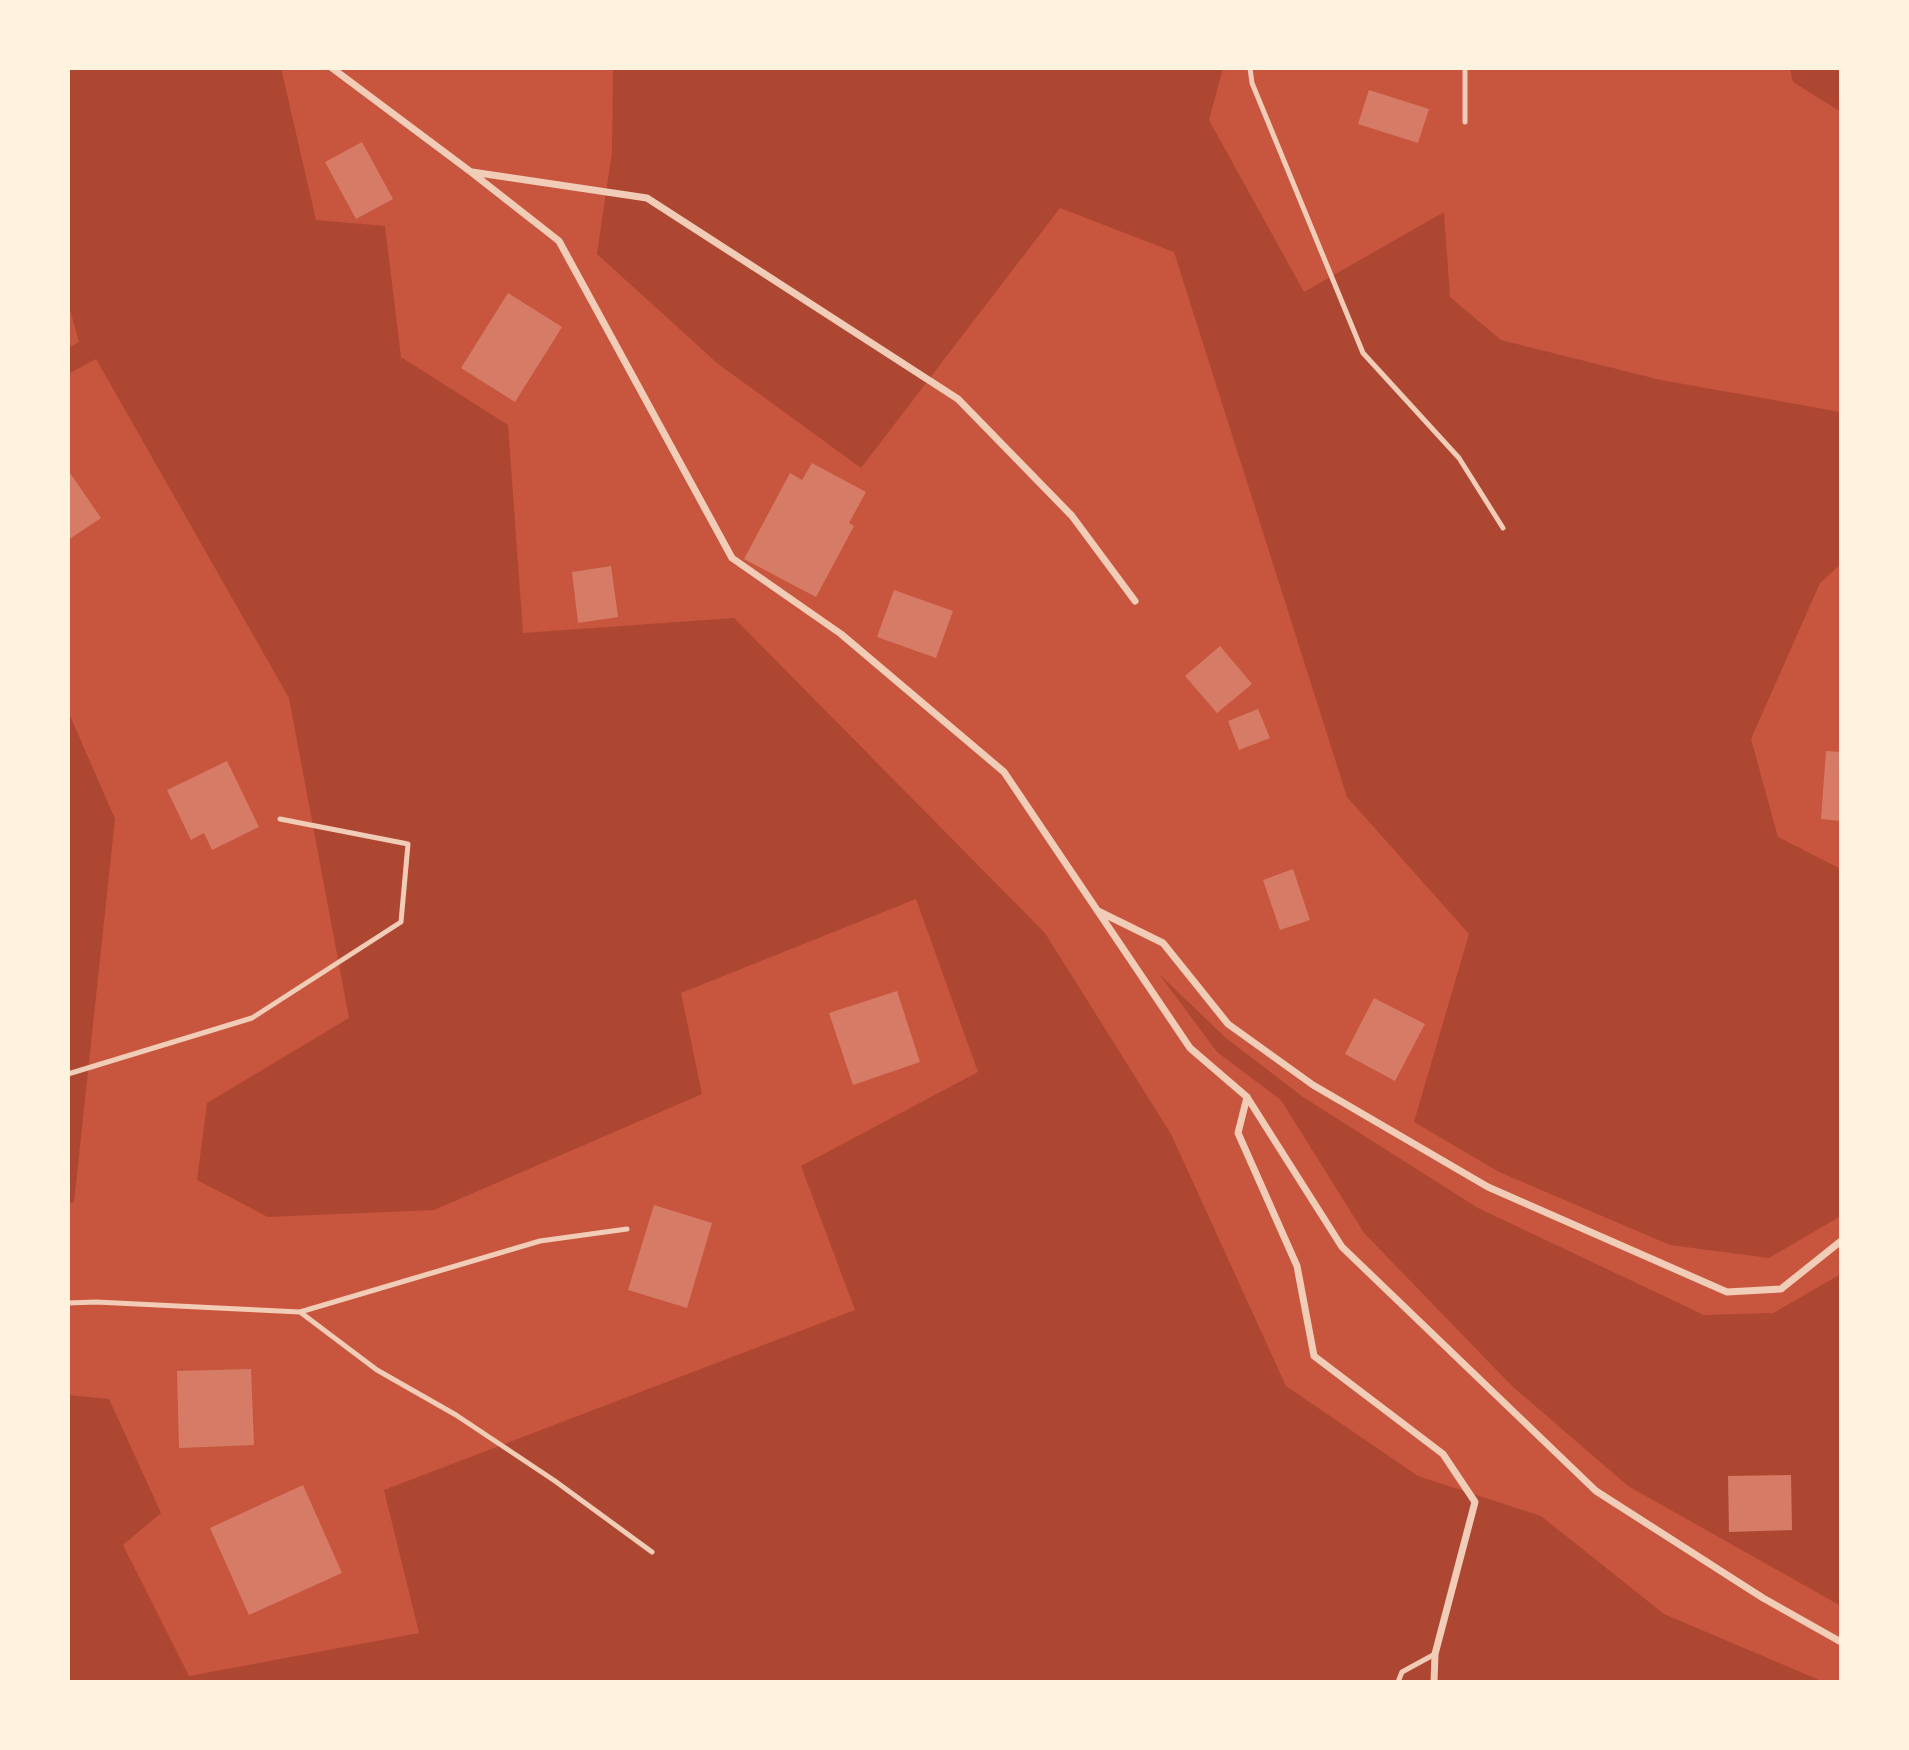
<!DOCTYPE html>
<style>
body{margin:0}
#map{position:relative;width:1909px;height:1750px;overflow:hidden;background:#c8553d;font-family:"Playfair Display",serif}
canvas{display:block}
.frame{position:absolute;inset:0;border:70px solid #fff3e0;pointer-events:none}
</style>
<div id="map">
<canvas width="1909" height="1750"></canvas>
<div class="frame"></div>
</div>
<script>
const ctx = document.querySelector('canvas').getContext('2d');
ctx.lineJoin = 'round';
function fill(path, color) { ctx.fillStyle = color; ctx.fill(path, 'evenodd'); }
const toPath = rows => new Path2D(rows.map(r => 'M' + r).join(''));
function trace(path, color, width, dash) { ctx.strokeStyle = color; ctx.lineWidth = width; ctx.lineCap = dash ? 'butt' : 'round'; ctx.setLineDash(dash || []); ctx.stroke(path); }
fill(toPath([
 [68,68,281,68,316,220,385,226,401,357,508,425,523,633,734,618,1045,933,1171,1134,1286,1386,1418,1476,1541,1516,1664,1614,1824,1682,68,1682,68,1395,109,1399,161,1513,123,1545,189,1676,419,1633,384,1490,855,1310,801,1166,978,1072,916,899,681,993,702,1094,434,1210,268,1217,197,1180,207,1103,349,1018,289,698,96,359,68,374,68,348,79,342,68,302],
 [613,68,1223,68,1209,120,1304,292,1444,212,1450,297,1501,340,1661,380,1841,412,1841,564,1820,583,1751,739,1778,837,1841,869,1841,1216,1769,1258,1670,1245,1499,1172,1414,1122,1469,934,1347,797,1174,252,1060,208,861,468,717,363,597,254,612,152],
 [1790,68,1841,68,1841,112,1793,82],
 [68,711,115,819,74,1202,68,1204],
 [1159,974,1226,1038,1303,1097,1478,1208,1704,1315,1773,1313,1841,1274,1841,1606,1628,1486,1512,1386,1364,1233,1281,1100,1217,1052]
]), '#ae4732');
fill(toPath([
 [1369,90,1429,109,1418,143,1358,124],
 [362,142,393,199,356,219,325,162],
 [508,293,562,327,515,402,461,368],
 [812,463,866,492,849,523,854,526,816,597,744,559,790,473,802,480],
 [68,470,101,518,68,540],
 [611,566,618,617,578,623,572,572],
 [894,590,953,611,936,658,877,637],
 [1220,646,1252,684,1217,713,1185,676],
 [1258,709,1270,738,1239,750,1228,721],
 [1826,751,1841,752,1841,821,1821,819],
 [227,761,259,827,212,850,204,833,191,840,167,790],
 [1293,869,1310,920,1280,930,1263,880],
 [897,991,920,1062,853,1085,829,1013],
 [1374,998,1425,1024,1395,1081,1345,1054],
 [654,1205,712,1223,687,1308,628,1290],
 [251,1369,254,1445,179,1448,177,1371],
 [1791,1475,1792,1530,1729,1532,1728,1476],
 [303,1485,342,1573,249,1615,210,1528]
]), '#d67c66');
trace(toPath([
 [1250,68,1252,83,1363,353,1459,458,1503,528],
 [1465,122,1465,68],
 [68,1074,252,1018,401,922,408,844,280,819],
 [68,1303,96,1302,300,1312,540,1241,627,1229],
 [300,1312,377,1370,456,1415,555,1481,652,1552],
 [1398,1682,1402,1672,1435,1654]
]), '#f1ccb7', 5);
trace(toPath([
 [332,68,471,172,559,241,732,558,841,634,1004,772,1190,1048,1247,1097,1342,1247,1596,1491,1763,1598,1841,1642],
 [472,172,647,198,958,399,1072,516,1135,601],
 [1098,911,1163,943,1228,1024,1313,1085,1488,1187,1727,1292,1781,1289,1841,1241],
 [1247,1097,1238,1133,1297,1266,1314,1356,1443,1454,1475,1502,1435,1654,1434,1682]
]), '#f1ccb7', 7);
</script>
